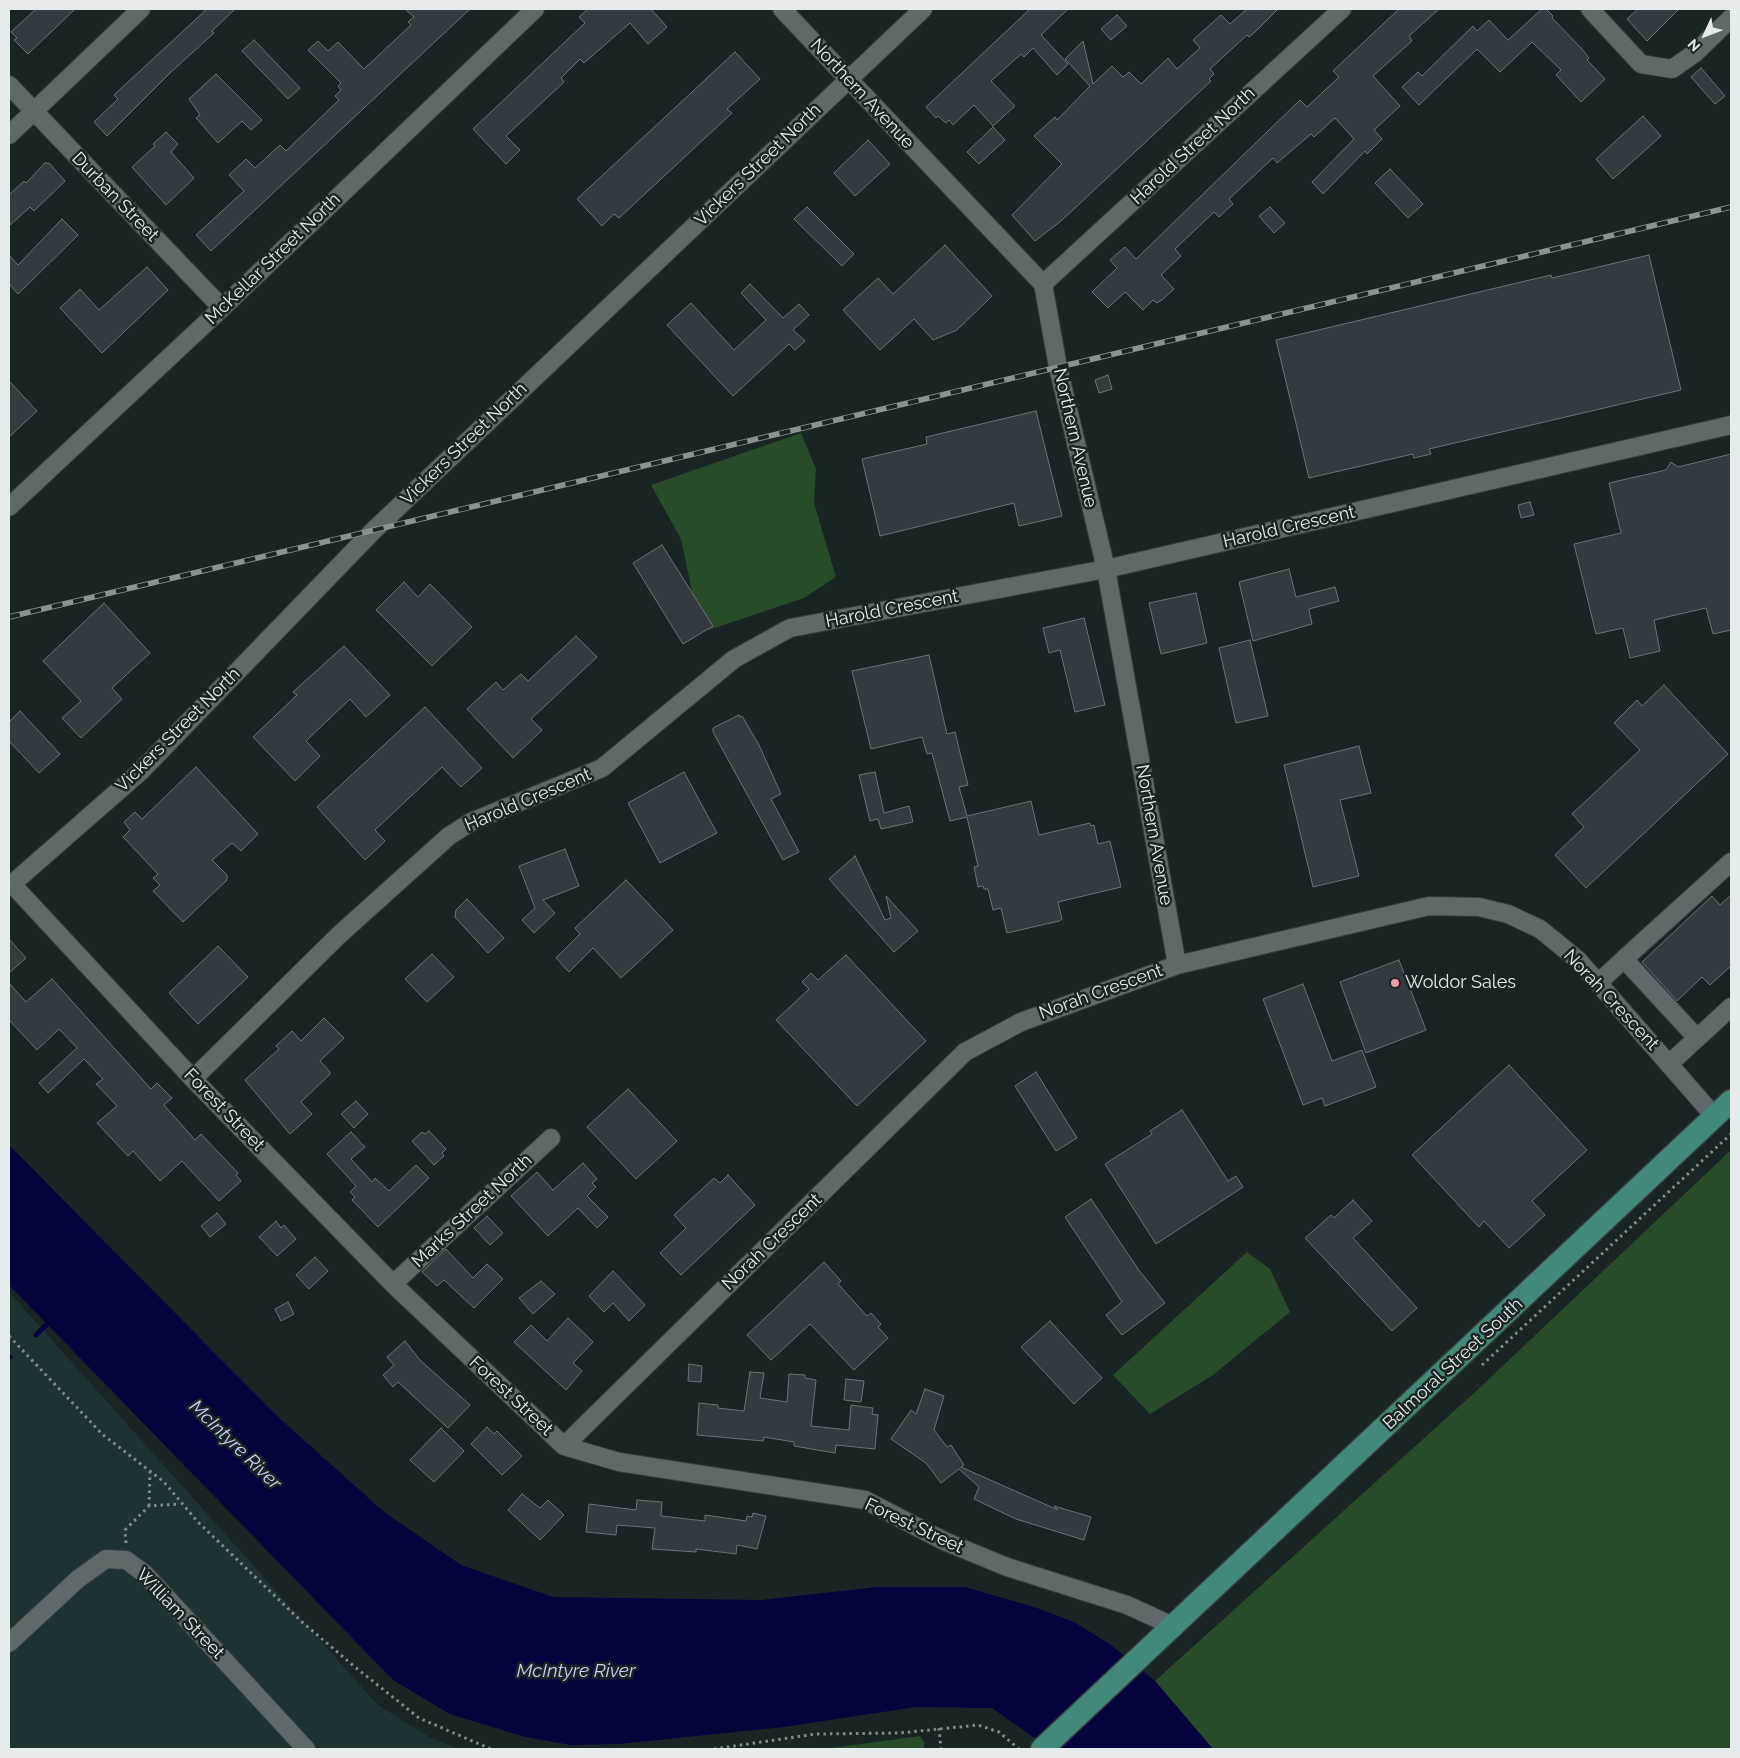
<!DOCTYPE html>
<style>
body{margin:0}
#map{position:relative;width:1740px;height:1758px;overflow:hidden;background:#192425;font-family:Raleway,sans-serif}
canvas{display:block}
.frame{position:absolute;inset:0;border:10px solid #e6eced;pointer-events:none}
.north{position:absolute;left:1680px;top:10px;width:50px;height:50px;-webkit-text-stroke:4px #192425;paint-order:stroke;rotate:227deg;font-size:14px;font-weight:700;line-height:20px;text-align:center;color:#e6eced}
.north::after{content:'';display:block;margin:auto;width:18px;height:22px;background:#e6eced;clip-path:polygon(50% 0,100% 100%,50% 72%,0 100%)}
</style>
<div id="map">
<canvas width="1740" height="1758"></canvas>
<div class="frame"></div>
<div class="north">N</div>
</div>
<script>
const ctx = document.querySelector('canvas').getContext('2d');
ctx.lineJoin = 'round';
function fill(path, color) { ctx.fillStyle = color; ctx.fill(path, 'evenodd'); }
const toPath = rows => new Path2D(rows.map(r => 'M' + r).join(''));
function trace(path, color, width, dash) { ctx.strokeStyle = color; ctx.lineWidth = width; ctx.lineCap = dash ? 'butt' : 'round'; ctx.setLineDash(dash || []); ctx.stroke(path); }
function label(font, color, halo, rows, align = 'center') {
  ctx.font = font + ' Raleway,sans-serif'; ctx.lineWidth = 5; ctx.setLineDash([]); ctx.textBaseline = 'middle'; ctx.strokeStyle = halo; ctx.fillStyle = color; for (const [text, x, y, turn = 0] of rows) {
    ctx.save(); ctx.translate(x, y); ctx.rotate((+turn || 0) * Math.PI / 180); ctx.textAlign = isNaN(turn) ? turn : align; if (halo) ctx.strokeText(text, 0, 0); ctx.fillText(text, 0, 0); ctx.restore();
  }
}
fill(toPath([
 [9,1292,378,1705,431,1738,459,1749,9,1749]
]), '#1e3133');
fill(toPath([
 [801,433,816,469,814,503,836,577,804,598,709,630,698,620,681,539,651,485],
 [1731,1150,1731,1749,1213,1749,1155,1681,1473,1394],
 [1247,1252,1270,1269,1290,1312,1213,1375,1150,1414,1113,1375],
 [920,1736,925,1743,923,1749,824,1749]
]), '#284c2a');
fill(toPath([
 [9,1145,276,1415,384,1512,461,1565,553,1597,761,1600,877,1587,965,1587,1037,1608,1074,1622,1111,1645,1155,1681,1213,1749,1050,1749,992,1708,916,1707,784,1727,619,1744,571,1745,525,1737,450,1714,393,1680,9,1285]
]), '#06043d');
trace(toPath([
 [36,1335,50,1321],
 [9,1357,10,1357]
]), '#06043d', 5);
const building = toPath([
 [36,9,75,9,28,54,14,40,17,38,11,32,36,9],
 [207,9,235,9,212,31,214,33,171,72,107,136,94,122,118,99,114,95,207,9],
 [405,9,470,9,211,251,196,235,244,191,229,175,246,159,255,168,280,145,286,151,339,100,335,96,341,90,338,86,341,83,308,50,318,41,328,51,338,42,364,69,411,25,408,22,414,17,405,9],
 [588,9,651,9,667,27,648,44,630,23,584,63,580,59,561,78,564,82,506,136,520,150,506,164,473,129,585,23,579,17,588,9],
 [1030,9,1068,9,1041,35,1068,64,1057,75,1033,48,1024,57,1021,54,991,81,1015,106,993,126,974,105,953,125,949,120,946,123,938,116,936,118,926,107,1030,9],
 [1247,9,1278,9,1254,33,1249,37,1247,35,1210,69,1214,74,1209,79,1211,81,1061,221,1035,241,1012,215,1062,164,1034,136,1055,117,1057,120,1090,86,1065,59,1083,41,1093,84,1112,66,1123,77,1129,72,1141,84,1168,58,1177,69,1200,48,1193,40,1221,15,1230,24,1247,9],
 [1399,9,1439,9,1409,36,1412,41,1373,76,1400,106,1374,130,1382,139,1367,154,1365,151,1323,194,1312,182,1354,139,1335,118,1314,137,1311,134,1277,163,1273,158,1229,199,1233,204,1219,217,1214,212,1175,249,1181,256,1161,275,1174,289,1162,300,1157,303,1153,300,1143,310,1125,292,1108,308,1092,292,1117,268,1110,260,1125,247,1136,259,1300,100,1307,107,1339,77,1333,71,1399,9],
 [1542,9,1546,9,1553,16,1552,18,1582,49,1589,58,1587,60,1605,79,1581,102,1556,75,1561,70,1532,42,1500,72,1477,49,1419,105,1402,87,1418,72,1422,76,1473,26,1477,31,1489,20,1508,40,1542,9],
 [1638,9,1679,9,1647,41,1627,19,1638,9],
 [1117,15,1127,26,1111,40,1101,29,1117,15],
 [254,40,300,88,288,99,242,51,254,40],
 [735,52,760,79,727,109,732,113,619,218,614,214,602,226,577,199,735,52],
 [1701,68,1725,96,1715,104,1691,77,1701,68],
 [216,74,262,120,251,130,242,121,218,143,196,118,200,115,189,99,216,74],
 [1643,116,1661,136,1613,179,1596,159,1643,116],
 [993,127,1005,140,979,164,967,152,993,127],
 [166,132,178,144,171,152,194,178,166,205,132,167,155,146,153,144,166,132],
 [868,140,890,164,855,196,834,173,868,140],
 [45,163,49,163,65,181,34,211,30,207,9,226,9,195,24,181,26,183,45,163],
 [1390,169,1423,204,1408,218,1375,183,1390,169],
 [807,207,854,254,842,266,794,219,807,207],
 [1270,207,1285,223,1274,233,1259,216,1270,207],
 [62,219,78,235,18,294,9,284,9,255,18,265,62,219],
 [945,245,992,296,957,330,933,340,914,319,880,350,843,310,878,278,893,294,945,245],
 [1649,255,1681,390,1429,449,1431,454,1414,458,1413,454,1309,478,1276,340,1551,275,1552,278,1649,255],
 [147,267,168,290,102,353,60,308,80,289,99,310,147,267],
 [750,284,783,318,799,304,809,315,793,330,805,341,795,350,789,344,733,396,667,325,691,303,734,350,766,320,741,293,750,284],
 [1108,375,1112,389,1099,393,1095,380,1108,375],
 [9,381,37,411,9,437,9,381],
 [1036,411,1062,516,1019,526,1014,503,880,536,862,459,927,444,926,437,1036,411],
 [1731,454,1731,630,1713,634,1706,608,1654,620,1660,651,1630,658,1623,628,1596,634,1574,544,1621,533,1609,483,1666,470,1671,462,1678,467,1731,454],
 [1530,502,1534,515,1521,518,1518,505,1530,502],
 [662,545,713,626,683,644,633,563,662,545],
 [1289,569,1296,597,1335,587,1339,601,1309,609,1312,624,1253,641,1239,582,1289,569],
 [404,582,418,597,430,584,472,627,432,666,376,610,404,582],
 [1196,593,1207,643,1161,654,1149,603,1196,593],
 [104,603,150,653,112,688,122,699,81,738,62,718,81,701,43,661,104,603],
 [1084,618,1105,705,1075,712,1060,650,1049,653,1043,628,1084,618],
 [576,636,597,657,531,719,542,730,513,758,467,709,496,682,503,690,521,674,528,681,576,636],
 [1250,640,1268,716,1236,723,1219,648,1250,640],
 [344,646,390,695,366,717,350,699,306,741,320,756,295,781,253,737,297,695,293,692,344,646],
 [929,655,947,734,955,732,968,785,959,787,967,816,1031,801,1039,835,1090,823,1091,826,1094,825,1098,844,1110,841,1121,887,1058,902,1062,919,1059,921,1007,933,1001,908,993,910,988,889,984,889,983,886,978,887,974,867,978,866,967,817,950,821,932,753,927,754,922,737,871,749,852,671,929,655],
 [1664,685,1728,754,1586,888,1555,855,1584,827,1572,814,1640,750,1614,723,1637,700,1642,706,1664,685],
 [425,707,482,768,461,787,442,767,375,830,385,841,365,860,317,807,425,707],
 [20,711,60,754,39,773,9,741,9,722,20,711],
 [739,715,740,717,742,716,759,745,781,794,771,799,799,852,783,860,713,732,713,728,739,715],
 [1359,746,1371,793,1340,800,1359,876,1313,887,1284,765,1359,746],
 [196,767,258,834,241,851,232,843,212,860,227,875,227,880,183,922,153,891,160,885,153,878,158,874,123,837,130,830,124,822,135,812,142,819,196,767],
 [684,772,717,833,660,863,628,803,684,772],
 [875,772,884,813,909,806,913,822,881,829,878,819,870,821,859,775,875,772],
 [565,849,579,886,543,900,555,913,534,933,522,920,535,908,519,866,565,849],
 [855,856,885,920,891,918,886,896,918,931,894,952,829,879,855,856],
 [626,880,673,930,621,978,593,948,569,972,556,958,580,934,575,928,626,880],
 [1731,895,1731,966,1710,985,1702,977,1677,1001,1642,962,1712,896,1720,905,1731,895],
 [467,899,504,938,488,953,455,917,456,910,467,899],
 [9,939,26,958,9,973,9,939],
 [218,946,248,977,198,1024,169,993,218,946],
 [432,954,454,977,427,1002,405,979,432,954],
 [846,955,926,1041,857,1106,776,1020,809,989,802,982,811,973,818,980,846,955],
 [1399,960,1426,1030,1366,1053,1340,982,1399,960],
 [52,979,151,1089,157,1083,172,1098,164,1105,195,1140,201,1134,238,1173,236,1175,241,1181,219,1201,182,1161,160,1181,133,1151,128,1156,97,1123,117,1106,96,1084,103,1079,84,1059,48,1093,39,1083,77,1048,59,1029,37,1050,9,1020,9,983,26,1002,52,979],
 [1303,984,1332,1061,1362,1050,1376,1087,1325,1106,1322,1098,1303,1105,1263,999,1303,984],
 [324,1018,344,1038,320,1061,330,1072,330,1074,301,1102,312,1114,290,1134,245,1080,279,1049,276,1046,292,1031,301,1041,324,1018],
 [1509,1065,1587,1150,1532,1201,1545,1215,1509,1248,1484,1221,1479,1227,1412,1155,1509,1065],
 [1036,1072,1077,1138,1056,1151,1015,1086,1036,1072],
 [628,1089,677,1141,636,1179,587,1127,628,1089],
 [356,1101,368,1114,354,1128,341,1114,356,1101],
 [1182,1110,1228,1181,1236,1176,1243,1187,1156,1244,1105,1164,1152,1134,1150,1131,1182,1110],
 [429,1131,446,1149,442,1153,444,1156,434,1165,412,1141,422,1132,425,1134,429,1131],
 [351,1132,365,1147,351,1159,372,1182,375,1178,389,1191,416,1165,429,1178,378,1227,352,1200,355,1197,350,1192,356,1186,327,1154,351,1132],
 [583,1163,597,1179,592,1183,596,1187,587,1196,608,1217,597,1228,578,1208,548,1236,511,1196,537,1172,553,1190,583,1163],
 [728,1175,755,1205,681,1275,660,1253,686,1228,674,1215,714,1178,720,1183,728,1175],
 [1091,1199,1138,1269,1165,1303,1122,1335,1106,1315,1122,1302,1065,1217,1091,1199],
 [1353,1200,1372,1221,1353,1238,1417,1308,1392,1331,1305,1238,1331,1215,1334,1218,1353,1200],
 [217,1213,226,1224,210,1237,201,1226,217,1213],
 [487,1216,503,1233,490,1245,474,1228,487,1216],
 [276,1221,281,1228,284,1225,296,1239,277,1256,259,1237,276,1221],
 [446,1249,473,1278,487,1264,503,1279,474,1308,444,1280,437,1286,422,1272,446,1249],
 [315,1257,328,1271,309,1289,296,1275,315,1257],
 [824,1262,841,1281,838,1284,867,1316,871,1313,881,1324,878,1327,888,1338,854,1370,810,1324,771,1360,747,1335,824,1262],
 [613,1271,645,1305,629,1321,613,1303,604,1312,589,1296,613,1271],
 [541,1281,555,1294,533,1314,519,1298,541,1281],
 [288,1302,294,1314,281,1321,275,1309,288,1302],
 [568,1318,593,1342,573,1363,582,1371,566,1390,514,1342,531,1325,547,1341,568,1318],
 [1050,1321,1102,1378,1074,1404,1021,1347,1050,1321],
 [405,1341,420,1360,470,1405,448,1428,398,1382,393,1387,383,1375,394,1365,387,1357,405,1341],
 [689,1364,702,1366,701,1382,688,1381,689,1364],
 [750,1372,764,1373,760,1398,787,1402,789,1374,805,1375,805,1378,816,1380,811,1426,849,1430,851,1405,873,1408,872,1414,878,1415,875,1449,836,1445,835,1453,794,1446,794,1442,764,1437,763,1441,697,1435,699,1403,718,1405,718,1408,744,1411,750,1372],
 [846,1379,864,1381,861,1402,844,1400,846,1379],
 [925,1389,944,1396,934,1430,947,1447,951,1445,964,1465,961,1467,1058,1510,1054,1506,1091,1517,1084,1540,1016,1519,974,1499,979,1487,959,1469,941,1483,926,1463,891,1439,911,1410,916,1414,925,1389],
 [487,1427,494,1434,497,1431,522,1456,502,1475,471,1444,487,1427],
 [441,1428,464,1451,434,1482,410,1460,441,1428],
 [522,1494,540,1508,548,1500,564,1515,540,1540,508,1510,522,1494],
 [637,1500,662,1502,661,1516,705,1521,705,1515,746,1521,747,1516,752,1517,753,1513,766,1516,757,1549,737,1545,736,1554,696,1549,696,1552,652,1549,655,1528,617,1525,616,1535,586,1532,589,1504,636,1510,637,1500]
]);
fill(building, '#333a40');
trace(building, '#6a7379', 1);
const minor = toPath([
 [782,9,1043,284,1058,367,1106,569,1177,965],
 [1590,9,1641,64,1672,69,1695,53,1731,18],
 [9,85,222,308],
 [9,135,141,9],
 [1043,284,1342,9],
 [9,507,222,308,535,9],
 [12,884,193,1079,393,1284,564,1446,619,1462,865,1500,944,1541,1007,1567,1127,1605,1175,1627],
 [12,884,141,771,374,530,923,9],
 [1624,959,1731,862],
 [1598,983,1624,959,1697,1038],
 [1669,1064,1731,1007],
 [193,1079,339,935,449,836,471,822,602,768,734,659,790,628,1106,569,1731,425],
 [393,1284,551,1138],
 [564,1446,965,1052,1021,1022,1177,965,1429,906,1479,907,1508,914,1540,929,1578,960,1715,1117],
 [9,1643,78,1579,106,1559,126,1560,145,1574,306,1749]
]);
const major = toPath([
 [1042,1749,1731,1101]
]);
trace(minor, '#363e3f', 20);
trace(major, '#363e3f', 25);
trace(toPath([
 [9,1336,102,1434,164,1482,197,1521,302,1622,355,1667,419,1718,491,1749],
 [1482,1365,1731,1134],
 [149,1506,150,1471],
 [126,1543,125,1530,149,1506,180,1504],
 [939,1728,941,1749],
 [714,1749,816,1734,900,1733,978,1725,999,1732,1019,1749]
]), '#838b8c', 3, [2.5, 4]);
trace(minor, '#5d696b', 18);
trace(major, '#42897c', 22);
const rail = toPath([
 [9,617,1731,207]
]);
trace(rail, '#8a9293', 5.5);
trace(rail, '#192425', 4, [11]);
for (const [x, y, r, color] of [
 [1395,983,5,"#f29aad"]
]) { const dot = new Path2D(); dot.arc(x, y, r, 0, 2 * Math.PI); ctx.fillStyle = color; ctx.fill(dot); trace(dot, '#192425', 2); }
label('18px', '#e6eced', '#192425', [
 ["Northern Avenue",862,94,47],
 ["Harold Street North",1193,146,-43],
 ["Vickers Street North",758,165,-44],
 ["Durban Street",115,197,46],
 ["McKellar Street North",273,259,-44],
 ["Northern Avenue",1075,438,77],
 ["Vickers Street North",464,444,-44],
 ["Harold Crescent",1289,527,-13],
 ["Harold Crescent",892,609,-11],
 ["Vickers Street North",178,730,-45],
 ["Harold Crescent",528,800,-23],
 ["Northern Avenue",1154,835,80],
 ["Norah Crescent",1101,992,-20],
 ["Norah Crescent",1611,1000,47],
 ["Forest Street",224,1110,46],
 ["Marks Street North",472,1211,-43],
 ["Norah Crescent",772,1242,-44],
 ["Balmoral Street South",1453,1364,-43],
 ["Forest Street",511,1396,43],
 ["Forest Street",914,1526,25],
 ["William Street",180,1614,46]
]);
label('18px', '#e6eced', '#192425', [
 ["Woldor Sales",1405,983]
], 'left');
label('italic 19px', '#c6d2f7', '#192425', [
 ["McIntyre River",235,1445,44],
 ["McIntyre River",576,1671]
]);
</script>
